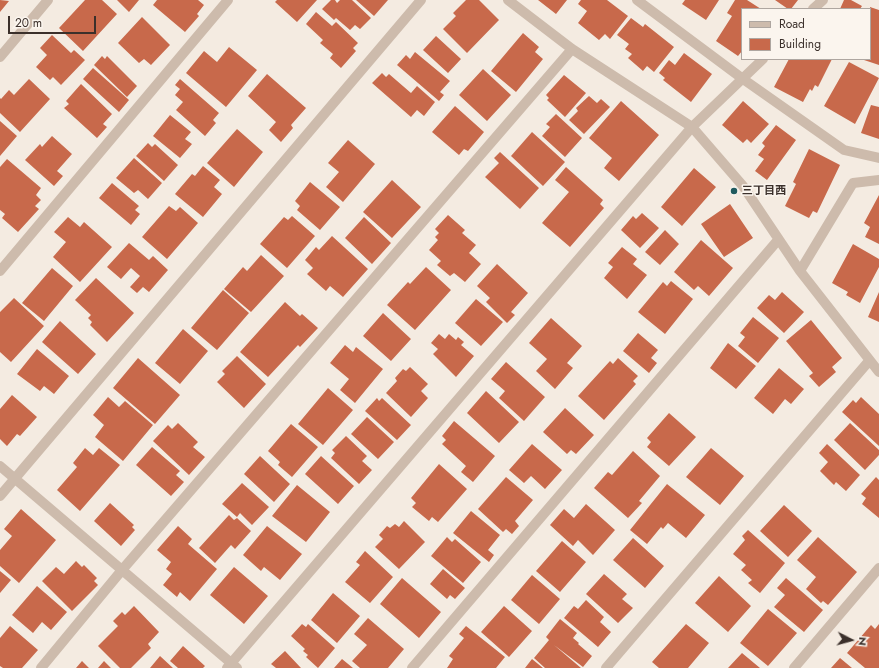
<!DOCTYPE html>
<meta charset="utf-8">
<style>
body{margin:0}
#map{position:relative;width:879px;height:668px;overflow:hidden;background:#f4ebe1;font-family:Jost,sans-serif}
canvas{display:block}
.legend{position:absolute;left:741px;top:8px;width:130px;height:52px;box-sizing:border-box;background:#fbf5ee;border:1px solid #aea6a0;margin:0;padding:5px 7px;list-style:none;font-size:12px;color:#3b302b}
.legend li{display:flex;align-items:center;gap:8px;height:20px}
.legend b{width:20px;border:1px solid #aea6a0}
.north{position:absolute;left:831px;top:620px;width:40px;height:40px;-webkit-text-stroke:3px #fbf5ee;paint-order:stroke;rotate:96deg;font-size:11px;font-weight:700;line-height:16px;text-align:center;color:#3b302b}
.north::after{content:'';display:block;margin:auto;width:14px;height:18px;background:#3b302b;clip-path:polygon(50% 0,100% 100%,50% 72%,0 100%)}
.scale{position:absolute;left:8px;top:16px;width:88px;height:18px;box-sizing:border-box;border:2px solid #3b302b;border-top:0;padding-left:5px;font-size:12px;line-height:14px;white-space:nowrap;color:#3b302b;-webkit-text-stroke:3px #fbf5ee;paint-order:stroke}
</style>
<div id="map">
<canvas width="879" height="668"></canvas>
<ul class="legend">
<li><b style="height:5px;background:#cdbbac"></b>Road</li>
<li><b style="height:11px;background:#c8694b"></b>Building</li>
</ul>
<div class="north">N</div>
<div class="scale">20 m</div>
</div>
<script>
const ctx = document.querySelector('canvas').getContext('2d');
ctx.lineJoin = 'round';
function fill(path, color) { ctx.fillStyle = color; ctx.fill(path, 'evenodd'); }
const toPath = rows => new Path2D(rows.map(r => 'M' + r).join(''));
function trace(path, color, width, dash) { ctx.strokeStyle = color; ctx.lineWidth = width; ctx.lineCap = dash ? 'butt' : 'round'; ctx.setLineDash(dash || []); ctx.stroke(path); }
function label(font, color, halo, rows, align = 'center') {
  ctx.font = font + ' Jost,"Noto Sans JP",sans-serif'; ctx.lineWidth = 3; ctx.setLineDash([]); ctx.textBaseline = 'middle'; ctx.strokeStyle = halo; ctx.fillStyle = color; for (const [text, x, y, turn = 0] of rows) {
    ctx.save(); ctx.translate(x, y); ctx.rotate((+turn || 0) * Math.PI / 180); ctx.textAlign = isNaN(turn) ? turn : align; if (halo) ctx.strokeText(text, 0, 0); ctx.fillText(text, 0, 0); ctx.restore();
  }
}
fill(toPath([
 [0,0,9,1,0,12],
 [85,0,102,0,117,14,83,51,59,28],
 [117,0,139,0,129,12],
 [157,0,198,0,204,5,197,14,199,16,185,32,153,5],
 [277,0,317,0,297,22,275,2],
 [331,0,335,0,337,3,340,0,352,0,371,18,360,29,355,25,350,30,336,18,334,20,322,9],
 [356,0,388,0,374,16],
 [466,0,479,0,499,20,467,53,443,29,456,16,453,13],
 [538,0,567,0,556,14],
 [581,0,607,0,628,16,610,39,605,34,599,40,578,23,587,11,578,4],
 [685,0,719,0,706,20,682,4],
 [735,0,747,0,761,9,742,9,742,51,738,56,716,41,732,16,727,13],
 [775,0,798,0,791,9,788,9],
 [844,0,851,0,862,6,860,9,840,9],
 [870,7,879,10,879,65,861,59,870,59],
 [316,12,332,26,336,22,358,43,353,48,356,51,341,68,330,58,333,54,320,43,323,40,306,24],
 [142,17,170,45,151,65,144,59,139,63,118,43],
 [631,18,643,27,645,24,674,47,654,72,647,66,643,71,628,58,632,54,625,49,629,44,617,35],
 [523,33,539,47,535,52,543,59,516,92,491,71],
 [52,35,71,53,74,50,85,60,61,85,53,77,50,80,36,67,47,55,40,48],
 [436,36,461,59,448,73,423,50],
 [229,47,257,70,226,107,186,73,204,51,217,62],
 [415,52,450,81,440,92,444,95,439,101,397,65,406,55,410,59],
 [684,53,712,74,691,102,663,80,665,78,659,73,669,60,675,65],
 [102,56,105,59,107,56,137,86,127,97,94,65],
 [789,59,832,59,818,87,815,85,812,91,810,89,803,102,774,87],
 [849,62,879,78,855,124,824,106],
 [93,68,129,100,119,112,83,79],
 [483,69,511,95,487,121,459,95],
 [382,73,386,77,389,74,411,93,417,86,435,102,424,116,417,110,411,117,372,83],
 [267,74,306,108,291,125,293,128,281,142,269,130,276,122,248,96],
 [564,75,586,93,565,117,547,100,549,98,546,95],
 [29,79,50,99,20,132,0,113,0,98,1,99,9,90,14,95],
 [180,79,219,113,213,120,216,123,205,136,176,110,183,102,175,95,180,89,175,85],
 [81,84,112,114,103,124,107,127,97,138,64,108,69,104,66,101],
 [589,96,597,103,601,99,610,107,584,134,569,120,578,111,576,108],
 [621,101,659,135,619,181,604,168,612,158,589,138],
 [743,101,769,124,751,143,747,139,743,143,722,125],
 [871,105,879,107,879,139,861,133],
 [455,106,484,132,468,151,464,149,459,155,432,132],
 [556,114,582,138,565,157,542,136,550,127,546,124],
 [170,115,191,132,185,139,192,144,180,158,153,136],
 [0,121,17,136,0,156],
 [776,125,796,140,767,180,755,171,764,159,758,155,765,146,762,143],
 [237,129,263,152,234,187,207,163],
 [532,132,565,162,543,186,511,156],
 [52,136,72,154,57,171,63,176,54,186,25,160,40,144,42,147],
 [348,140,375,164,343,202,326,187,339,172,328,163],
 [148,143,152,147,155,144,178,165,164,181,136,156],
 [809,149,840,165,817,213,813,211,809,218,785,206,796,184,793,182],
 [500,152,539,188,520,209,485,177,499,163,494,158],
 [134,158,162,183,148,199,138,190,134,193,116,178],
 [7,159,41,188,36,195,41,200,35,206,39,209,18,232,2,218,5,214,0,210,0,167],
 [203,166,220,180,214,187,222,194,203,217,175,194,192,174,195,176],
 [566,167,603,200,600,204,604,208,570,247,542,223,569,192,555,180],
 [694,168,716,187,682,226,661,207],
 [392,180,421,207,392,238,363,212],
 [310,182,340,207,320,230,297,210,300,206,295,201],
 [112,183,139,206,135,210,140,214,131,225,99,198],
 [879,195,879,244,865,237,870,227,864,223],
 [730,204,753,238,724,257,701,224],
 [169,206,176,211,180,207,198,223,167,259,142,237],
 [642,213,659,228,640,248,621,230,633,216,636,219],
 [448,215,465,230,462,233,476,245,469,253,481,264,465,282,454,273,450,276,437,265,441,261,429,250,438,240,435,237,439,233,435,229],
 [292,216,315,236,287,268,260,244,284,217,288,220],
 [68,217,80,227,84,222,112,247,80,282,53,257,66,242,54,232],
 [364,217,391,243,372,264,345,238],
 [665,230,679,244,660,265,645,252],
 [332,236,368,269,343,297,330,286,326,291,307,274,313,268,305,260,316,247,319,250],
 [701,240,733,268,709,296,698,286,694,290,674,272],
 [129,243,149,260,153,256,168,270,149,292,143,287,137,293,130,287,140,276,131,268,121,279,107,267],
 [853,244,879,259,879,267,860,303,846,295,848,292,832,283],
 [622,247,637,259,633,264,647,275,627,299,604,278,613,267,608,263],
 [261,255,284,276,251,312,224,289,243,267,247,271],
 [497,264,528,293,511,312,515,315,507,323,486,302,490,298,477,286],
 [426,267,451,290,415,330,387,305,408,282,410,284],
 [52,268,73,286,44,321,22,303],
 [96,278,134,313,107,342,90,325,92,322,88,318,91,315,75,300],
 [671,281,693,299,665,334,638,312,663,282,667,286],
 [223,290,249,313,217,350,191,328],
 [782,292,804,312,784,333,757,308,769,295,775,300],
 [879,292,879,322,868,317],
 [14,298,44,326,11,362,0,352,0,312],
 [476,299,503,322,481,346,455,323],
 [285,302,300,316,302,314,318,328,300,347,298,345,268,377,240,352],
 [383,313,411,339,391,361,363,336],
 [753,317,779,338,758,363,738,346,745,337,740,333],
 [551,318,582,346,567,363,573,368,555,389,536,371,547,359,529,343],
 [811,320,842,358,832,367,836,372,819,387,809,376,813,373,786,341],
 [60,321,96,354,78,374,42,342],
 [183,329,208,351,180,384,155,363],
 [638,333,658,350,651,358,657,363,649,373,623,351],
 [439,334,445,339,449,334,456,340,458,337,464,342,461,345,474,356,456,377,433,354,438,349,431,343],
 [728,343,756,366,736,389,710,368],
 [345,345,353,352,356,347,383,369,355,403,340,390,349,379,330,363],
 [37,349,69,376,54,394,44,386,40,391,17,374],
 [237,356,266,384,244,408,217,382,225,374,222,371],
 [138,358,180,395,155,424,113,388],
 [618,358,638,376,633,381,636,384,604,420,578,396,610,361,613,364],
 [506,362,545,397,524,421,499,398,505,391,491,379],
 [410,367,428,384,421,391,428,398,411,417,386,393,397,381,395,378,403,369,406,371],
 [779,368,804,389,791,404,785,399,773,414,754,398],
 [328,388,353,410,323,445,298,424],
 [486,391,519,422,499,443,467,413],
 [12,395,37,417,20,436,17,434,7,446,0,439,0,409],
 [108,397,119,407,125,401,153,425,123,461,95,437,104,425,93,415],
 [861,397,879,414,879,446,842,412,853,400,856,403],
 [377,398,379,401,382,398,411,425,397,440,365,411],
 [565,408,594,435,576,454,571,450,567,454,543,432],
 [669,413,696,437,669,466,647,447,651,442,647,438],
 [367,417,394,442,378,459,351,434],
 [454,421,495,456,473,482,461,472,466,466,442,444,446,440,442,436],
 [178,423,198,442,193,447,205,457,189,475,153,441,168,425,172,429],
 [850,423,879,450,879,455,865,470,834,440],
 [291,424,318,447,292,477,278,465,280,462,268,451],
 [346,436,367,456,362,461,372,470,359,484,331,458,335,453,332,450],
 [532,444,562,470,545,489,531,476,524,483,509,470],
 [827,444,860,475,846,491,836,482,834,485,820,471,828,462,819,453],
 [152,447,180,471,176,475,184,482,171,496,136,465],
 [85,448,93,455,99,448,120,465,80,511,57,490,77,467,73,463],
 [711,448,744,476,720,505,686,477],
 [633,451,660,476,639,501,642,503,628,518,594,488,608,472,612,475],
 [260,456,290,484,274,502,244,474],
 [321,456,354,486,338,504,305,474],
 [439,464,467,489,438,522,432,517,429,521,412,507,416,503,411,498],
 [506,477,533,500,515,521,519,526,512,534,506,529,503,532,478,509],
 [876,477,879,480,879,518,862,504,866,498,861,494],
 [242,483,269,507,252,525,240,513,237,517,222,504],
 [667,484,705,515,686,538,668,523,663,529,661,527,647,544,630,530],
 [297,485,330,512,306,542,272,516],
 [110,503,134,525,132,527,135,530,121,546,94,521],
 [586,504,615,530,593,555,578,540,573,546,550,525,564,509,574,518],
 [784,505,812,531,788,557,760,531],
 [21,509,56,540,19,583,0,566,0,550,12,536,4,529],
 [471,511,500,535,488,550,494,555,489,562,453,533],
 [229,515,234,520,237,518,251,531,235,549,231,545,215,563,199,548],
 [404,521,425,542,399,569,375,547,383,539,379,535,387,526,390,528,395,524,399,527],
 [178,526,192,539,188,544,217,569,190,601,180,592,177,597,163,585,172,574,166,569,171,562,157,550],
 [267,526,302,554,280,580,264,567,261,571,243,555],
 [748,530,785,563,760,593,748,583,752,580,741,570,746,565,733,554,745,540,742,536],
 [447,537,452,542,455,539,481,562,463,583,431,556],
 [818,537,857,572,828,605,823,601,821,603,806,589,816,577,797,560],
 [633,538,664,566,645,588,613,560],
 [562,541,586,562,560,592,536,571],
 [365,551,393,577,370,603,345,582,360,565,356,562],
 [76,561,82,567,84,565,97,578,94,581,98,585,72,611,42,581,56,567,64,574],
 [234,567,268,596,244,624,210,595],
 [443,569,465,588,455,599,450,595,447,599,430,584],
 [0,571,11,580,0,593],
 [604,574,627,594,622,599,633,608,618,623,586,594],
 [532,575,560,599,539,624,511,600],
 [719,576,751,606,728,632,695,603],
 [402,578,441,612,419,638,380,604],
 [786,578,823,610,804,632,774,607,785,595,777,588],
 [37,586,67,612,51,630,42,622,33,633,12,615],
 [333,593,360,616,337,643,311,620],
 [586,600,604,617,600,622,611,632,598,647,564,618,574,606,578,609],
 [134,606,159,632,148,644,151,648,131,668,120,668,98,646,118,626,113,621,122,612,125,615],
 [504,606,532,631,509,657,481,632],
 [768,609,797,633,768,666,740,643],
 [368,618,404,649,388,668,360,668,352,661,367,645,354,634],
 [560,619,577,633,573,638,579,643,578,644,592,656,583,667,554,645,581,668,545,668,534,658,549,640,546,637],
 [302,624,306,627,308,624,335,648,318,668,306,657,308,655,303,651,305,649,291,636],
 [686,624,709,643,688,668,659,668,652,662],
 [879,624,879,668,865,668,847,653,871,625,875,629],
 [10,626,38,650,22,668,3,668,0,666,0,638],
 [466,626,505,657,496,668,447,668,453,659,449,656,464,638,459,634],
 [183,646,205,666,203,668,178,668,170,661],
 [285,651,301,668,276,668,271,664],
 [742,653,760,668,728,668],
 [160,656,173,668,150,668],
 [840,658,852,668,831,668],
 [342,659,353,668,334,668],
 [532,659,543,668,525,668],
 [82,661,89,668,76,668],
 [104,661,111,668,98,668]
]), '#c8694b');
trace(toPath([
 [508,0,572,49,692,127,743,186,800,271,879,372],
 [637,0,743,79,844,150,879,158],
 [813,9,823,0],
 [0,57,48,0],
 [0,271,228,0],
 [800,271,853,183,879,180],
 [0,466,237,668],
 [0,496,421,0],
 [41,668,122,570,572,49],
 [227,668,692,127,763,59],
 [412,668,778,240],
 [606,668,869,361],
 [794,668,879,568]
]), '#cdbbac', 10);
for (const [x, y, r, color] of [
 [734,191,4,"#1f5a5e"]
]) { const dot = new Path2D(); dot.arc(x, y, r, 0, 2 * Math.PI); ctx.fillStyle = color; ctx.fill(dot); trace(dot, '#fbf5ee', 1.5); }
label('bold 11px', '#3b302b', '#fbf5ee', [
 ["三丁目西",742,191]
], 'left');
</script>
